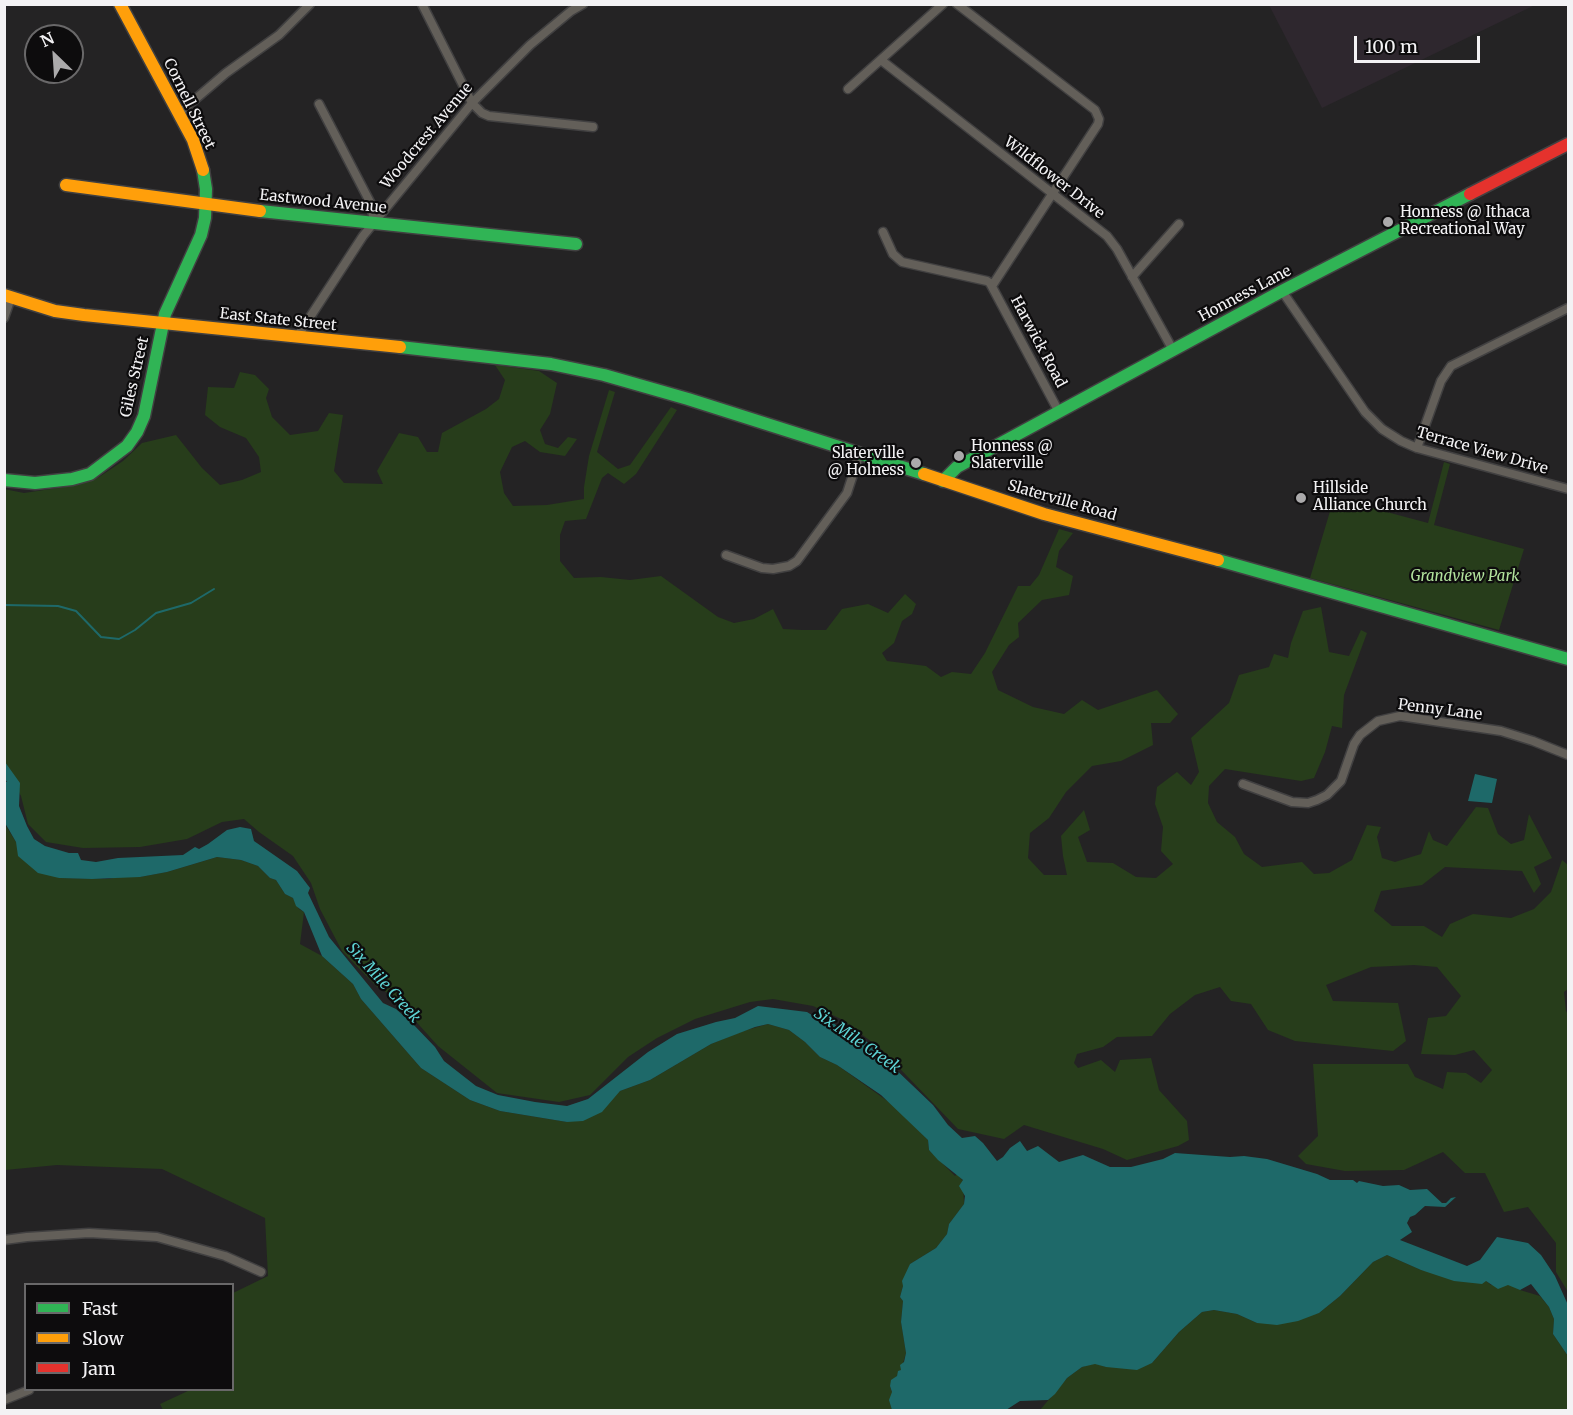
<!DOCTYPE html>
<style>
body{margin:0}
#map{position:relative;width:1573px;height:1415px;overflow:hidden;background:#242324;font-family:Merriweather,serif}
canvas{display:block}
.frame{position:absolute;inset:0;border:6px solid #f3f2f4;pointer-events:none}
.legend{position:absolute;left:24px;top:1283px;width:210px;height:108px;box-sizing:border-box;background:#0d0c0d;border:2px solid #696869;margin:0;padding:8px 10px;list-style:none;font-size:18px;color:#f3f2f4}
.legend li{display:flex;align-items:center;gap:12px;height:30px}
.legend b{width:30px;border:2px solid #696869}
.north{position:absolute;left:24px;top:24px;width:60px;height:60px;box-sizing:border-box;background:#0d0c0d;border:2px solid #696869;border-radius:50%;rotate:335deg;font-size:16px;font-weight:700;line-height:24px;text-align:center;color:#f3f2f4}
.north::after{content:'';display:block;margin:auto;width:21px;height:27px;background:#abaaab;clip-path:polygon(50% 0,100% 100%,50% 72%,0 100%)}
.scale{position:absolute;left:1354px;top:36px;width:126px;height:27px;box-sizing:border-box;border:3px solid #f3f2f4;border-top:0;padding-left:8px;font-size:18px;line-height:21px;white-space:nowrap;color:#f3f2f4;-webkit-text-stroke:4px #0d0c0d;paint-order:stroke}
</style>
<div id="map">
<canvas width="1573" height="1415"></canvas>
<div class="frame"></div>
<ul class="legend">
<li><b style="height:8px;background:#30b455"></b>Fast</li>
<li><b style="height:8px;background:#ff9f0a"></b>Slow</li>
<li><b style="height:8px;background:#e5322d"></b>Jam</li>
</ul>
<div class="north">N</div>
<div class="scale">100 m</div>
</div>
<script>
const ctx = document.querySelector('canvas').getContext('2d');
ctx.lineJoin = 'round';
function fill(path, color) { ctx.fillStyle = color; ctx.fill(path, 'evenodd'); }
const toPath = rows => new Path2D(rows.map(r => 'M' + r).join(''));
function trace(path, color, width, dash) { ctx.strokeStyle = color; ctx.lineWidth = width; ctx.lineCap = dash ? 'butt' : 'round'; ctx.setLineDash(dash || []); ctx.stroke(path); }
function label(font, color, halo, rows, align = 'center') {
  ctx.font = font + ' Merriweather,serif'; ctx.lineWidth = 4.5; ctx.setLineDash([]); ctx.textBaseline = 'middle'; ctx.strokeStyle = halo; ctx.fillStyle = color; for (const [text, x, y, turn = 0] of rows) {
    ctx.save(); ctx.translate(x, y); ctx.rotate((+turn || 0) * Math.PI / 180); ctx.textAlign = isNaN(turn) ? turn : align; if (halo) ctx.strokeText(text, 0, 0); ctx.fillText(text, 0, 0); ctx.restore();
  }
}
fill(toPath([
 [1269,5,1535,5,1322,108]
]), '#2e272e');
fill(toPath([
 [495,365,539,371,557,383,550,414,540,430,545,444,558,448,568,437,577,439,565,456,540,452,525,441,512,447,500,472,504,493,513,506,547,505,584,499,584,487,589,456,609,390,615,392,597,452,618,469,630,465,671,407,677,410,636,474,624,484,608,473,602,478,586,519,565,521,560,535,560,561,574,578,601,577,630,580,661,576,718,617,734,623,754,619,773,609,783,629,802,630,826,630,842,609,868,604,888,613,905,594,916,604,912,614,902,621,894,643,882,653,887,661,926,666,941,677,952,672,971,674,985,653,1018,586,1030,586,1039,575,1059,529,1073,533,1059,551,1056,567,1073,576,1069,595,1042,600,1018,623,1019,637,1009,645,992,672,998,690,1033,707,1064,714,1082,700,1098,710,1157,690,1178,714,1170,723,1151,723,1153,745,1121,761,1092,766,1066,792,1049,818,1030,833,1028,858,1044,875,1067,875,1063,856,1061,836,1084,810,1090,830,1078,837,1087,862,1113,863,1136,877,1156,878,1173,864,1161,851,1163,827,1155,804,1157,787,1177,772,1191,785,1199,772,1191,738,1229,703,1239,675,1269,667,1274,654,1288,658,1291,643,1303,611,1321,607,1329,652,1349,656,1361,630,1367,633,1344,695,1342,728,1332,726,1325,752,1314,778,1301,781,1225,769,1209,786,1208,803,1217,822,1235,837,1244,854,1262,867,1302,862,1314,874,1329,873,1352,860,1367,825,1381,827,1377,837,1382,858,1395,862,1421,854,1429,831,1433,840,1447,846,1476,807,1488,808,1498,834,1511,844,1524,840,1529,814,1552,858,1534,867,1541,884,1534,893,1522,871,1445,867,1422,885,1381,891,1374,911,1392,926,1424,926,1442,937,1450,924,1473,914,1511,918,1534,909,1551,892,1562,860,1568,865,1568,989,1564,992,1566,1011,1568,1014,1568,1292,1556,1272,1556,1243,1528,1207,1504,1212,1485,1173,1465,1173,1443,1152,1404,1170,1345,1171,1306,1164,1298,1156,1318,1136,1313,1064,1408,1064,1415,1077,1443,1089,1447,1072,1466,1073,1481,1083,1492,1070,1474,1050,1455,1055,1421,1054,1428,1018,1446,1016,1461,996,1437,967,1414,965,1371,967,1326,985,1333,1001,1398,1003,1406,1041,1393,1051,1295,1041,1268,1030,1251,1004,1231,1001,1220,987,1195,995,1170,1014,1152,1036,1117,1037,1103,1047,1077,1054,1074,1063,1078,1068,1101,1060,1115,1072,1120,1060,1151,1058,1159,1090,1187,1121,1189,1140,1178,1146,1127,1160,1103,1149,1024,1125,1004,1139,958,1129,880,1048,841,1019,813,1006,773,999,750,1002,695,1019,657,1038,628,1057,590,1095,559,1102,497,1093,438,1046,393,996,377,987,342,951,320,909,311,883,293,856,259,832,244,819,222,822,187,839,140,847,83,848,46,842,28,824,21,796,5,767,4,489,24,493,71,486,99,477,123,461,142,443,176,435,202,468,220,485,242,480,261,472,259,457,246,438,220,427,205,415,208,387,234,388,240,372,255,375,269,389,266,398,272,417,290,435,318,431,329,413,343,415,334,471,344,483,383,484,377,471,399,433,418,437,427,452,438,452,442,433,486,409,499,399,505,380],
 [1444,462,1450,464,1434,525,1524,549,1499,630,1310,578,1334,498,1428,523],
 [4,823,16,842,59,878,108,879,124,876,140,877,167,872,217,857,241,860,258,866,270,878,276,880,285,894,293,898,299,909,304,912,300,944,322,956,353,984,361,999,421,1068,470,1100,500,1111,567,1122,620,1091,650,1080,711,1044,743,1031,768,1024,789,1030,805,1042,820,1057,837,1065,893,1105,928,1140,929,1150,955,1176,957,1174,963,1181,964,1204,949,1224,947,1234,936,1248,910,1264,903,1286,900,1297,903,1301,901,1322,906,1353,901,1370,890,1386,892,1392,892,1410,163,1410,160,1404,190,1390,232,1390,233,1293,268,1276,265,1218,162,1169,57,1165,5,1170],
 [1387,1255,1421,1270,1486,1281,1491,1285,1512,1285,1520,1290,1540,1296,1549,1307,1554,1319,1553,1334,1568,1356,1568,1410,1040,1410,1067,1378,1082,1367,1095,1363,1106,1367,1152,1363,1179,1332,1202,1312,1214,1310,1237,1314,1257,1323,1319,1313,1340,1296,1373,1262]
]), '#273d1b');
fill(toPath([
 [5,762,20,783,19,806,27,826,34,839,45,846,69,853,78,853,81,860,96,862,118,858,183,855,195,847,199,849,208,844,227,830,240,827,251,829,254,841,297,871,310,888,308,893,329,937,383,1003,396,1009,412,1023,435,1047,444,1061,476,1086,498,1095,535,1102,567,1106,588,1099,648,1052,677,1034,716,1022,735,1018,758,1006,807,1012,818,1019,832,1022,841,1029,847,1028,867,1042,933,1105,948,1125,962,1138,975,1136,983,1143,997,1161,1003,1157,1010,1148,1020,1141,1027,1151,1038,1146,1059,1162,1083,1155,1110,1167,1131,1167,1163,1159,1175,1153,1230,1157,1244,1156,1267,1159,1317,1174,1330,1180,1353,1180,1357,1183,1359,1181,1383,1186,1399,1185,1410,1190,1427,1189,1442,1203,1446,1203,1451,1198,1456,1197,1445,1207,1425,1206,1415,1215,1410,1217,1407,1223,1412,1232,1400,1240,1467,1266,1480,1260,1497,1237,1528,1243,1541,1255,1555,1276,1568,1305,1568,1356,1553,1334,1554,1319,1549,1307,1531,1284,1520,1290,1508,1285,1498,1289,1486,1281,1482,1284,1454,1281,1421,1270,1387,1255,1373,1262,1340,1296,1319,1313,1298,1321,1277,1325,1257,1323,1237,1314,1214,1310,1202,1312,1179,1332,1152,1363,1137,1370,1106,1367,1095,1364,1082,1367,1067,1378,1055,1394,1048,1400,1020,1401,1006,1410,892,1410,889,1400,892,1392,890,1386,891,1380,897,1376,898,1371,901,1370,900,1365,904,1362,906,1353,901,1322,903,1301,900,1297,903,1286,902,1281,910,1264,936,1248,947,1234,949,1224,964,1204,965,1196,959,1186,963,1180,938,1160,929,1150,928,1140,881,1095,837,1065,820,1057,805,1042,789,1030,768,1024,755,1027,711,1044,650,1080,620,1091,602,1112,583,1121,567,1122,500,1111,470,1100,421,1068,361,999,353,984,322,956,304,912,296,906,293,898,285,894,276,880,270,878,258,866,241,860,217,857,167,872,140,877,92,879,59,878,38,873,18,856,16,842,5,823,5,782,7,782,5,779],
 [1475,774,1497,779,1492,803,1468,801]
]), '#1e6969');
trace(toPath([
 [4,605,58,606,76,611,101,637,119,639,135,630,156,613,191,603,214,589]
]), '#1e6969', 2);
const street = toPath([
 [422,4,472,103,482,113,489,116,593,127],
 [957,4,1095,110,1099,119,1098,124,992,286],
 [881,60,1107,236,1117,249,1173,350],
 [848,89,943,4],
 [319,104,371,204,374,223],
 [179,113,226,73,279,35,310,4],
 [883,232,893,254,902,262,987,281,990,283,1059,412],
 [1132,277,1179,224],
 [1282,291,1365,412,1382,429,1401,441,1417,448,1568,489],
 [4,318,11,298],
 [297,337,363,236,472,103,530,45,571,11,583,4],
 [1417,448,1441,381,1451,366,1568,308],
 [726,555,762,568,773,569,789,566,797,561,847,493,860,453],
 [1243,784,1292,802,1308,803,1317,800,1327,795,1341,781,1354,744,1360,735,1378,721,1400,716,1501,731,1533,741,1568,755],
 [4,1240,27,1237,89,1233,157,1237,225,1256,261,1272],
 [4,1400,29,1390]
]);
const fast = toPath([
 [260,211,576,244],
 [400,347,551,364,604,375,688,399,924,474],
 [4,480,35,483,72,479,90,474,127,446,137,432,144,416,165,314,201,235,205,218,206,189,203,170],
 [943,481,957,467,1282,291,1470,194],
 [1218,560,1568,659]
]);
const slow = toPath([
 [120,4,193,140,203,170],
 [66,185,260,211],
 [4,295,55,311,84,315,400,347],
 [924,474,1044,514,1218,560]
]);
const jam = toPath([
 [1470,194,1568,144]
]);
trace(street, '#414041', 11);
trace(fast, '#414041', 15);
trace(slow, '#414041', 15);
trace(jam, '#414041', 15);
trace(street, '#635f59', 8);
trace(fast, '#30b455', 12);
trace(slow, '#ff9f0a', 12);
trace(jam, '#e5322d', 12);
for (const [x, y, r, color] of [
 [1388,222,6,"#abaaab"],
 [959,456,6,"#abaaab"],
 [916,463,6,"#abaaab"],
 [1301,498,6,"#abaaab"]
]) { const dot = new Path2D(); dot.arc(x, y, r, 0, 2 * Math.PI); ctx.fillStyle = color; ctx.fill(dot); trace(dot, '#0d0c0d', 2); }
label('15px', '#f3f2f4', '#0d0c0d', [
 ["Cornell Street",189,104,64],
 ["Woodcrest Avenue",427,136,-50],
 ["Wildflower Drive",1054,178,38],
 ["Eastwood Avenue",323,202,6],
 ["Honness Lane",1245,294,-28],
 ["East State Street",278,320,6],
 ["Harwick Road",1038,342,62],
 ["Giles Street",135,377,-77],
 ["Terrace View Drive",1482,451,16],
 ["Slaterville Road",1062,501,16],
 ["Penny Lane",1440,710,7]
]);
label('15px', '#f3f2f4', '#0d0c0d', [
 ["Honness @ Ithaca",1400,213],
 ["Recreational Way",1400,230],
 ["Honness @",971,447],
 ["Slaterville",971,464],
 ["Slaterville",904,454,"right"],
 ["@ Holness",904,471,"right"],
 ["Hillside",1313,489],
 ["Alliance Church",1313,506]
], 'left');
label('italic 15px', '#b2e29d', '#0d0c0d', [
 ["Grandview Park",1465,577]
]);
label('italic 16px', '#5dd3d4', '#0d0c0d', [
 ["Six Mile Creek",383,983,48],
 ["Six Mile Creek",857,1041,35]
]);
</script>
